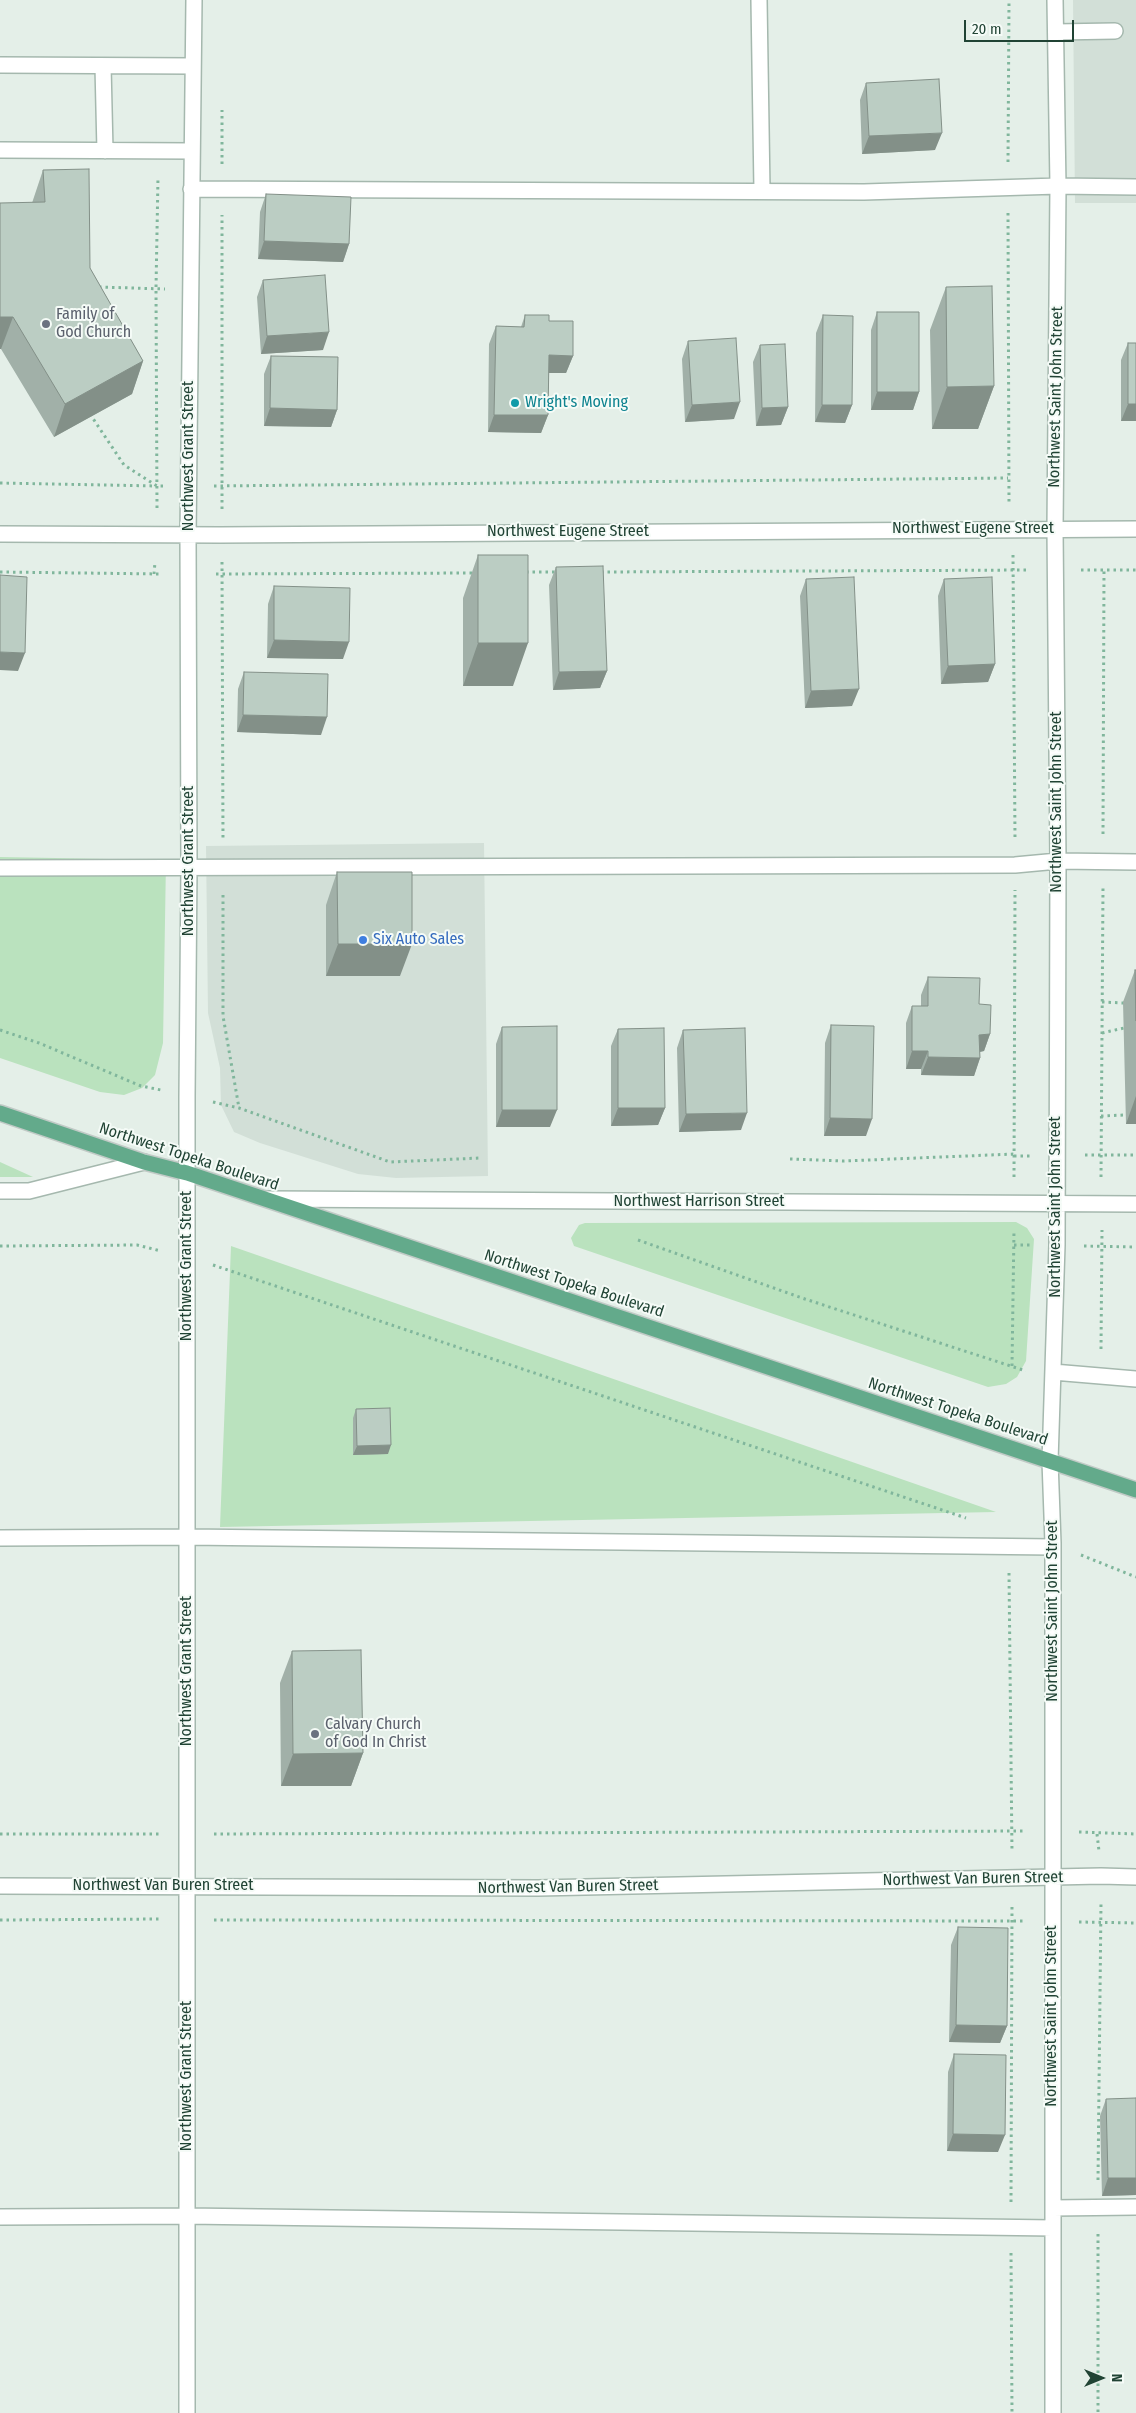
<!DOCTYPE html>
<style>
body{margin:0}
#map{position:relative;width:1136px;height:2413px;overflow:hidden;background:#e4efe8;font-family:"Fira Sans Condensed",sans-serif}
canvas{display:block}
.north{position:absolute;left:1076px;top:2353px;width:50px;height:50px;-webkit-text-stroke:4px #f5fbf7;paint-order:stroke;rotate:90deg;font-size:14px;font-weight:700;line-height:20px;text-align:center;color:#204334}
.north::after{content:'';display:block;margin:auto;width:18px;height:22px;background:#204334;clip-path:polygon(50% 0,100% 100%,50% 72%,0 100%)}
.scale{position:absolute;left:964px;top:20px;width:110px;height:22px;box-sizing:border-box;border:2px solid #204334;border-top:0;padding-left:6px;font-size:15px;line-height:18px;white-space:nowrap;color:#204334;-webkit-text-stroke:4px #f5fbf7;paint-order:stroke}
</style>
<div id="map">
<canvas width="1136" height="2413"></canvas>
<div class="north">N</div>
<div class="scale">20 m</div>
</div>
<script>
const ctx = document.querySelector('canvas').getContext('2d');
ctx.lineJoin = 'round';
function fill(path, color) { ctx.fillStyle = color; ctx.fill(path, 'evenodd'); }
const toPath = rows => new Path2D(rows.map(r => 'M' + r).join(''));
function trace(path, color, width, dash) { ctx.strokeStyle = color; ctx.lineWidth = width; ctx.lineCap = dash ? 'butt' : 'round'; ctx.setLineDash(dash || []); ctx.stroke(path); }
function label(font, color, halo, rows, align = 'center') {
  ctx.font = font + ' "Fira Sans Condensed",sans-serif'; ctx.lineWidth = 4; ctx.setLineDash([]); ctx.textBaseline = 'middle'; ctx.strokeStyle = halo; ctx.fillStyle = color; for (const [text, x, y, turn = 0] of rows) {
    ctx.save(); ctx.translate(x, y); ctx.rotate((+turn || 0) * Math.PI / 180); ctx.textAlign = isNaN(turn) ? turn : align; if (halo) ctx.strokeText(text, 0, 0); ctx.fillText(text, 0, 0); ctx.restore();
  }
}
fill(toPath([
 [1073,0,1136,0,1136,203,1075,203],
 [484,843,488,1176,396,1178,358,1174,260,1143,234,1132,221,1105,220,1068,208,1013,206,846]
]), '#d2dfd7');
fill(toPath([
 [0,857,166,860,163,1043,155,1075,142,1088,124,1095,100,1092,0,1058],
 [0,1162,33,1177,0,1177],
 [1016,1222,1027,1228,1034,1239,1026,1361,1017,1377,1006,1384,988,1387,574,1246,571,1238,579,1225,585,1223],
 [231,1246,996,1512,220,1527]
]), '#bae2be');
const minor = toPath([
 [759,0,762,190],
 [1056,32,1115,31],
 [0,65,193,66],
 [103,66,105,151],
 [0,150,192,151],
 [191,189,864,192,1058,186,1136,187],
 [0,534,220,535,1136,529],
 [0,868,1015,865,1058,861,1136,862],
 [0,1191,29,1191,144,1162],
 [268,1199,1136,1204],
 [1053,1372,1136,1379],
 [0,1538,187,1537,1053,1547],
 [0,1886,538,1888,1101,1876,1136,1877],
 [1053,2208,1136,2207],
 [0,2217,187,2216,1053,2228],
 [187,2413,187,1096,189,868,188,535,194,0],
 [1053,2413,1053,1543,1050,1461,1057,1245,1058,861,1055,529,1058,186,1055,0]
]);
const major = toPath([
 [0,1113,144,1162,187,1173,1136,1490]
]);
trace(minor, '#a5b8ae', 18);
trace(major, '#c1cac6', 18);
trace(toPath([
 [1008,162,1009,0],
 [222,164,222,110],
 [1008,213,1009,504],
 [99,287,165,289],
 [90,414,124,465,157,486,163,486],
 [0,483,156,486],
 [214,486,1008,478],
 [157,508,156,288,158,177],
 [222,509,222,215],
 [1013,555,1015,839],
 [222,562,223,841],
 [1081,570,1136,570],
 [0,572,162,574],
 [526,572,557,572],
 [601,572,1029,570],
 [154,574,155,562],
 [216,574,474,573],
 [1103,834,1104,570],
 [223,895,223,1016,239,1108],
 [1102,1002,1124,1003,1124,1001],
 [0,1030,39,1043,141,1086,161,1090],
 [1102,1033,1124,1028],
 [213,1102,239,1108,390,1162,480,1158],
 [1101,1116,1125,1115],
 [1085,1155,1136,1155],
 [1014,1156,1031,1156],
 [790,1159,844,1161,1014,1154],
 [1014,1177,1015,890],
 [1101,1177,1103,888],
 [638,1240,805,1299,1026,1371],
 [1014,1245,1030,1245],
 [0,1246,137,1245,161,1251],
 [1084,1246,1136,1247],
 [213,1265,966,1518],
 [1101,1349,1102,1230],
 [1012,1366,1014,1230],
 [1081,1555,1136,1577],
 [1009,1573,1012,1852],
 [1079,1832,1136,1834],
 [0,1834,161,1834],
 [214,1834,1026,1831],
 [1097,1834,1099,1851],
 [0,1920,160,1919],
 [214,1920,1025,1921],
 [1079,1922,1136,1923],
 [1098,2180,1101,1902],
 [1011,2202,1012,1905],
 [1098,2234,1098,2413],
 [1011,2253,1012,2413]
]), '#80b69c', 3, [2.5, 4]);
trace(minor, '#fff', 15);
trace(major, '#63aa8b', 15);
fill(toPath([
 [866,83,935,150,862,154,860,100],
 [43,170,90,268,143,361,132,394,54,437,1,349,0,349,0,203,32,203],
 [266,194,349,244,343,262,258,259,260,212],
 [263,280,323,350,261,354,257,297],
 [946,287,994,386,978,429,932,429,930,330],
 [877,312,919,392,913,410,871,410,871,330],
 [525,315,549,321,573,356,566,373,549,373,548,415,541,433,488,432,489,344,496,326,521,327],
 [823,315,852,405,845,423,815,422,816,333],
 [688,341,734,419,685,422,682,359],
 [1128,343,1136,421,1121,421,1121,360],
 [760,345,788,407,781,425,756,426,753,362],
 [271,356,337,410,331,427,264,426,264,374],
 [478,555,513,686,463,686,463,598],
 [556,567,607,671,600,688,553,690,549,585],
 [806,579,852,706,805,708,800,596],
 [944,579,995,664,988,682,941,684,938,596],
 [274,586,343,659,267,658,268,604],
 [244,672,321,735,237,732,238,689],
 [337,872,400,976,326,976,326,905],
 [1135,970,1136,970,1136,1124,1126,1124,1123,1002],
 [928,977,979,1004,990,1034,984,1051,980,1052,980,1058,974,1076,921,1075,921,1069,906,1069,906,1023,912,1006,921,1006,921,995],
 [831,1025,866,1136,824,1136,825,1043],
 [502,1027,550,1127,496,1127,496,1044],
 [618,1029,665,1108,658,1125,611,1126,611,1046],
 [683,1030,741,1130,679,1132,677,1048],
 [356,1409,388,1454,353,1455,353,1418],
 [292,1651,363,1753,351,1786,281,1786,280,1683],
 [958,1927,1007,2026,1000,2043,949,2042,951,1945],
 [954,2054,998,2152,947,2151,948,2072],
 [1106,2099,1136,2195,1102,2196,1100,2116]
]), '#a1b0a8');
fill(toPath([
 [942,133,935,150,862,154,869,136],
 [264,241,349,244,343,262,258,259],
 [0,317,13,317,1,349,0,349],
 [329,332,323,350,261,354,267,336],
 [549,355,573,356,566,373,543,373],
 [143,361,132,394,54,437,65,404],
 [994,386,978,429,932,429,947,387],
 [877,392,919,392,913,410,871,410],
 [740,402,734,419,685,422,692,405],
 [1128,404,1136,404,1136,421,1121,421],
 [822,405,852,405,845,423,815,422],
 [788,407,781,425,756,426,762,408],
 [270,408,337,410,331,427,264,426],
 [494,415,548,415,541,433,488,432],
 [274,640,349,642,343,659,267,658],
 [478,643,528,643,513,686,463,686],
 [0,652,25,653,18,671,0,670],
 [995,664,988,682,941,684,948,666],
 [607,671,600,688,553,690,559,672],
 [859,689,852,706,805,708,811,691],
 [243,715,327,717,321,735,237,732],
 [338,944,412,944,400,976,326,976],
 [990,1034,984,1051,973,1053,979,1035],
 [912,1051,928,1051,921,1069,906,1069],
 [928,1057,980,1058,974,1076,921,1075],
 [1136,1096,1136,1124,1126,1124],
 [618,1108,665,1108,658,1125,611,1126],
 [502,1110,557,1110,550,1127,496,1127],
 [747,1113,741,1130,679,1132,686,1114],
 [830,1118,872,1119,866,1136,824,1136],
 [391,1445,388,1454,353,1455,357,1446],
 [363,1753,351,1786,281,1786,293,1754],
 [956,2025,1007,2026,1000,2043,949,2042],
 [953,2134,1005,2135,998,2152,947,2151],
 [1108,2178,1136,2178,1136,2195,1102,2196]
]), '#839088');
const building = toPath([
 [939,79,942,133,869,136,866,83,939,79],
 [89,169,90,268,143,361,65,404,13,317,0,317,0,203,45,202,43,170,89,169],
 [266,194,351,197,349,244,264,241,266,194],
 [325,275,329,332,267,336,263,280,325,275],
 [992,286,994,386,947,387,946,287,992,286],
 [877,312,919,312,919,392,877,392,877,312],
 [525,315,549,315,549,321,573,321,573,356,549,355,548,415,494,415,496,326,524,327,525,315],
 [823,315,853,316,852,405,822,405,823,315],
 [736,338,740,402,692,405,688,341,736,338],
 [1128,343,1136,343,1136,404,1128,404,1128,343],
 [785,344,788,407,762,408,760,345,785,344],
 [271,356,338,357,337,410,270,408,271,356],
 [478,555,528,555,528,643,478,643,478,555],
 [603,566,607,671,559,672,556,567,603,566],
 [0,575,27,577,25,653,0,652,0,575],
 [854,577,859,689,811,691,806,579,854,577],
 [992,577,995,664,948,666,944,579,992,577],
 [274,586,350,588,349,642,274,640,274,586],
 [244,672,328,674,327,717,243,715,244,672],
 [337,872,412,872,412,944,338,944,337,872],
 [1135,970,1136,970,1136,1021,1135,970],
 [928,977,980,978,979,1004,991,1005,990,1034,979,1035,980,1058,928,1057,928,1051,912,1051,912,1006,928,1006,928,977],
 [831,1025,874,1026,872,1119,830,1118,831,1025],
 [557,1026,557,1110,502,1110,502,1027,557,1026],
 [664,1028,665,1108,618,1108,618,1029,664,1028],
 [745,1028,747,1113,686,1114,683,1030,745,1028],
 [390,1408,391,1445,357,1446,356,1409,390,1408],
 [361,1650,363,1753,293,1754,292,1651,361,1650],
 [958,1927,1008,1928,1007,2026,956,2025,958,1927],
 [954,2054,1006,2055,1005,2135,953,2134,954,2054],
 [1136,2098,1136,2178,1108,2178,1106,2099,1136,2098]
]);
fill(building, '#bbcdc3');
trace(building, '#839088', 1);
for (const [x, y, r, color] of [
 [46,324,5,"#6b7280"],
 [515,403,5,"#0f9aa8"],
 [363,940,5,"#3f7fe0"],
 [315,1734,5,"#6b7280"]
]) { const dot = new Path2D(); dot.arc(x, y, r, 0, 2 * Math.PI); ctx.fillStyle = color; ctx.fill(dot); trace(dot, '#f5fbf7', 2); }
label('16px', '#5b616d', '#f5fbf7', [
 ["Family of",56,315],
 ["God Church",56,333],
 ["Calvary Church",325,1725],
 ["of God In Christ",325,1743]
], 'left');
label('16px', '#204334', '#f5fbf7', [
 ["Northwest Saint John Street",1056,397,-89],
 ["Northwest Grant Street",189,456,-90],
 ["Northwest Eugene Street",973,529],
 ["Northwest Eugene Street",568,532],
 ["Northwest Saint John Street",1057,802,-90],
 ["Northwest Grant Street",189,861,-90],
 ["Northwest Topeka Boulevard",189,1157,18],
 ["Northwest Harrison Street",699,1202],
 ["Northwest Saint John Street",1056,1207,-90],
 ["Northwest Grant Street",187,1266,-90],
 ["Northwest Topeka Boulevard",574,1284,18],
 ["Northwest Topeka Boulevard",958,1412,18],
 ["Northwest Saint John Street",1053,1611,-90],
 ["Northwest Grant Street",187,1671,-90],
 ["Northwest Van Buren Street",973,1879,-1],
 ["Northwest Van Buren Street",163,1886],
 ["Northwest Van Buren Street",568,1887,-1],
 ["Northwest Saint John Street",1052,2016,-90],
 ["Northwest Grant Street",187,2076,-90]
]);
label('16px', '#0d838f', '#f5fbf7', [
 ["Wright's Moving",525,403]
], 'left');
label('16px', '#366cbe', '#f5fbf7', [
 ["Six Auto Sales",373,940]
], 'left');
</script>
